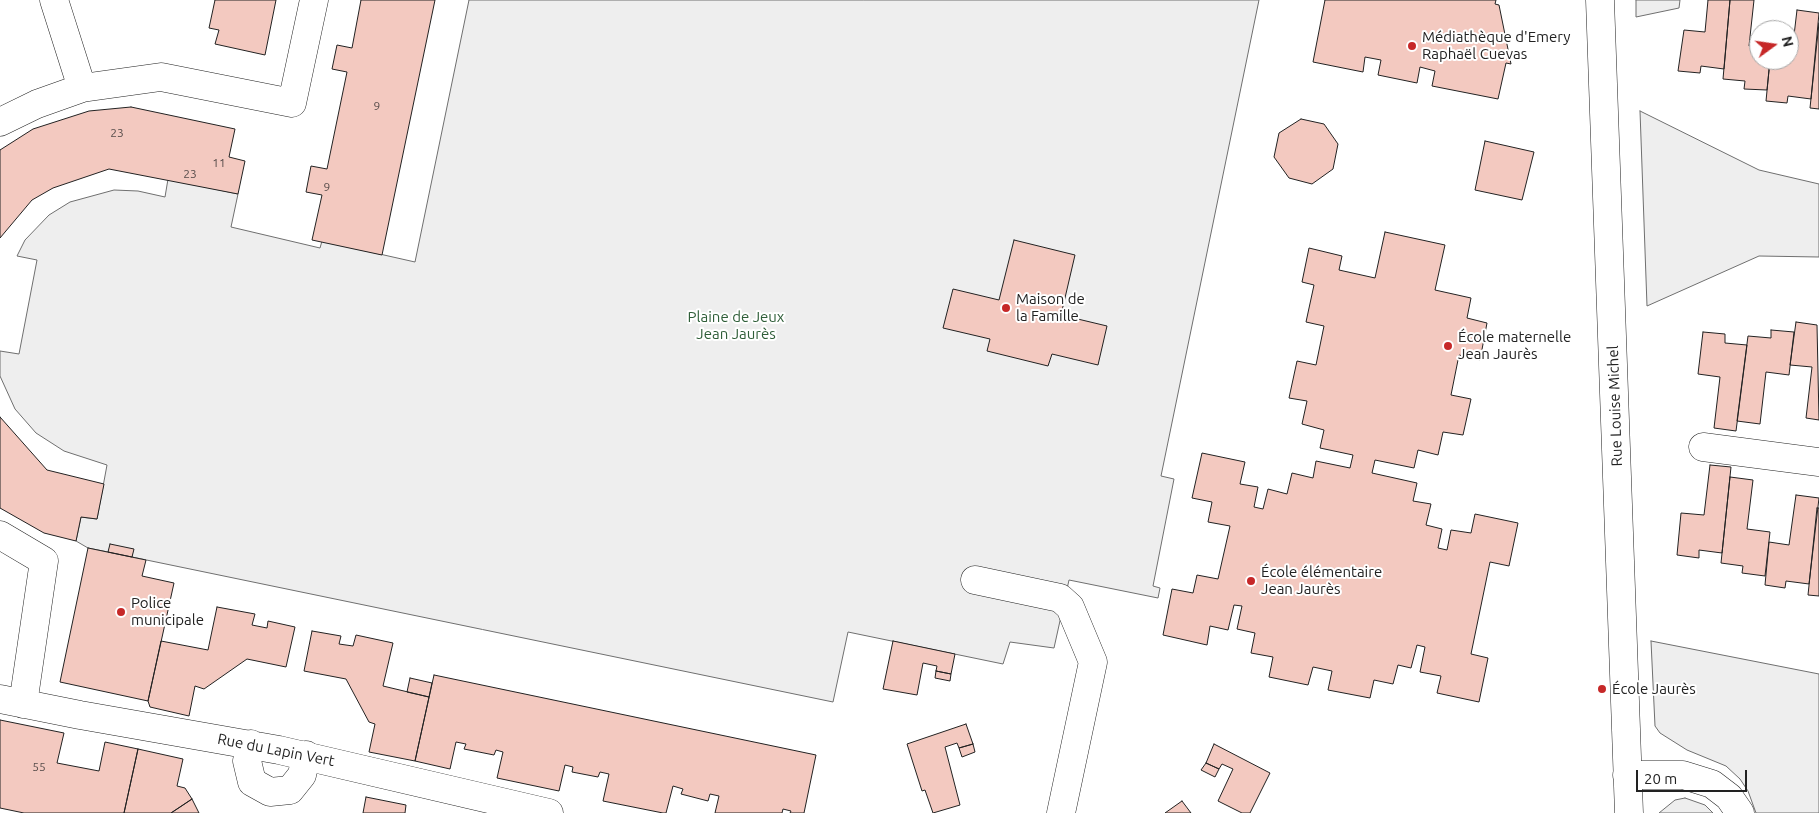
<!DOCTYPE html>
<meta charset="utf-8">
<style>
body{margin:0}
#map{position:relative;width:1819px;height:813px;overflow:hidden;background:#fff;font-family:Ubuntu,sans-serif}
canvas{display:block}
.north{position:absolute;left:1749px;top:20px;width:50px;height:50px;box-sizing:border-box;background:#fff;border:1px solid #a7a7a7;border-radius:50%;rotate:76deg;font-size:14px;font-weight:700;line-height:20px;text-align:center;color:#222}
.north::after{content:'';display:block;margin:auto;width:18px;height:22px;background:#c62828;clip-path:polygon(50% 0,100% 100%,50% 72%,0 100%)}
.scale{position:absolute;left:1636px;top:770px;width:111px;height:22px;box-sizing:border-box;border:2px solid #222;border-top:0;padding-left:6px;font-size:15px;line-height:18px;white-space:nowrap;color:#222;-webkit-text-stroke:4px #fff;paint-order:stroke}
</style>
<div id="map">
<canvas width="1819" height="813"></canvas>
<div class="north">N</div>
<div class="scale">20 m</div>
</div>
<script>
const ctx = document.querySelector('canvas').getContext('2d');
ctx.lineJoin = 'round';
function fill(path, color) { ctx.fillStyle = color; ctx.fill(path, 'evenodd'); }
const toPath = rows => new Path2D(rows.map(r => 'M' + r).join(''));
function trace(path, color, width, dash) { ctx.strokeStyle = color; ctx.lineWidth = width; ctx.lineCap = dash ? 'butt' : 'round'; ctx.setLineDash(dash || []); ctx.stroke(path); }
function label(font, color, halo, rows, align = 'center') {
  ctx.font = font + ' Ubuntu,sans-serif'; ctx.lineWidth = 4; ctx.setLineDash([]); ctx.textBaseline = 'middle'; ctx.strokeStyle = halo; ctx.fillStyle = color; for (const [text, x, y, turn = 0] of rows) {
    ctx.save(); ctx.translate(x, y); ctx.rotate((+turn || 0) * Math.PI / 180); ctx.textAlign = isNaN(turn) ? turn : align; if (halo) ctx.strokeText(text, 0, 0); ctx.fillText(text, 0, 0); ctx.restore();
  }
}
const green = toPath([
 [469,0,1259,0,1161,476,1174,479,1153,586,1160,588,1158,598,1069,580,1054,648,1010,642,1003,664,848,632,833,702,132,557,133,549,108,552,88,548,76,541,81,517,97,519,107,465,64,451,36,433,15,409,0,376,0,351,19,354,37,260,17,256,25,240,49,215,70,202,114,190,138,191,165,197,168,179,238,194,231,227,320,248,322,241,415,262,469,0],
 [1636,0,1680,0,1679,8,1636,17,1636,0],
 [1640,111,1759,170,1819,184,1819,257,1759,256,1647,306,1640,111],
 [1651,641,1819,674,1819,813,1756,813,1748,791,1740,779,1726,766,1687,750,1660,733,1655,726,1651,641],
 [1685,798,1705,805,1713,813,1659,813,1675,800,1685,798]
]);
fill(green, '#eee');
trace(green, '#6f6f6f', 1);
const building = toPath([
 [215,0,276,0,265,55,215,44,219,30,209,28,215,0],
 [361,0,435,0,382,255,312,240,322,195,306,192,311,166,327,169,347,72,332,69,337,45,352,48,361,0],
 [1325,0,1496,0,1495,4,1499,5,1511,64,1506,63,1498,99,1432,86,1435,71,1420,67,1417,83,1378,75,1381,60,1365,57,1363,72,1313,62,1325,0],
 [1708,0,1730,0,1724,69,1701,66,1700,73,1678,71,1684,30,1705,32,1708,0],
 [1730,0,1754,0,1749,46,1759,47,1759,60,1770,60,1767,90,1744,89,1745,81,1723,79,1730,0],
 [1797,10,1819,13,1811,99,1788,96,1787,103,1766,101,1770,60,1791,61,1797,10],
 [1819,23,1819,109,1810,108,1819,23],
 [131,107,235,129,229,157,245,161,238,194,109,169,53,188,32,200,0,238,0,150,33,129,89,111,131,107],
 [1301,119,1324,124,1338,144,1333,169,1312,184,1289,178,1274,157,1279,133,1301,119],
 [1485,141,1534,152,1522,200,1475,190,1485,141],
 [1385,232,1445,245,1435,290,1471,298,1467,318,1487,323,1480,360,1459,355,1451,395,1471,399,1463,435,1443,432,1438,455,1418,450,1414,468,1375,460,1372,473,1417,483,1413,501,1431,504,1426,525,1442,529,1438,548,1447,550,1451,530,1471,533,1475,514,1518,523,1509,566,1490,562,1471,654,1488,658,1479,702,1437,693,1441,676,1420,672,1425,647,1417,645,1411,668,1398,665,1393,684,1374,680,1370,698,1328,690,1332,671,1313,667,1308,685,1269,677,1273,657,1251,653,1255,633,1237,629,1242,606,1234,605,1228,630,1210,626,1207,645,1163,635,1172,589,1193,593,1197,575,1218,579,1230,526,1208,522,1212,502,1192,498,1202,453,1245,462,1240,484,1258,487,1254,507,1263,509,1268,489,1287,494,1292,473,1313,478,1316,461,1350,468,1353,455,1320,448,1324,430,1302,424,1307,401,1289,398,1297,361,1316,365,1324,326,1306,322,1314,285,1302,282,1309,248,1342,256,1339,270,1375,278,1385,232],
 [1014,240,1075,255,1061,315,1107,326,1098,365,1052,354,1048,366,987,351,990,339,943,328,953,289,999,300,1014,240],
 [1796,322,1817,325,1819,420,1806,418,1812,367,1790,365,1796,322],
 [1771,330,1794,332,1789,375,1766,372,1760,424,1737,421,1748,336,1771,338,1771,330],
 [1703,332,1725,334,1725,343,1747,345,1736,431,1714,428,1720,377,1698,374,1703,332],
 [0,417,47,470,104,484,97,519,81,517,76,541,44,533,0,508,0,417],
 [1710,465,1731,467,1722,553,1699,550,1699,558,1677,555,1681,513,1704,515,1710,465],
 [1730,477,1753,480,1747,529,1770,532,1765,576,1742,573,1743,566,1721,563,1730,477],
 [1796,495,1819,498,1809,584,1786,581,1785,588,1765,585,1769,542,1789,545,1796,495],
 [1817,508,1819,508,1819,596,1808,595,1817,508],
 [110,544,134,549,132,557,108,552,110,544],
 [88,548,146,560,142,576,174,583,148,701,60,682,88,548],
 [217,607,255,614,252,625,267,628,268,621,295,627,286,667,247,659,204,689,195,686,189,716,150,707,148,701,161,641,208,650,217,607],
 [312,631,341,636,339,644,353,646,356,635,393,643,383,686,429,697,415,761,369,752,375,724,369,722,346,679,304,671,312,631],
 [893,641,955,654,951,674,936,671,937,666,923,663,917,695,883,689,893,641],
 [936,671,951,674,950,681,935,678,936,671],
 [434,675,816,755,804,813,790,813,791,811,783,809,782,813,715,813,719,796,710,794,708,801,681,794,683,789,673,786,666,813,663,813,603,801,609,774,600,772,598,777,572,772,573,767,565,765,559,791,497,778,503,752,496,750,494,755,464,749,466,744,456,742,450,769,415,761,434,675],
 [410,678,432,683,429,697,407,692,410,678],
 [0,720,64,733,57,763,99,771,105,742,138,749,124,813,24,813,0,808,0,720],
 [966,724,973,744,959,748,957,743,945,747,960,805,933,813,925,790,922,791,907,744,966,724],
 [973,744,975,752,962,757,959,748,973,744],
 [1214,744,1270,773,1250,813,1242,813,1218,801,1233,769,1222,764,1219,769,1206,763,1214,744],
 [138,749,183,759,177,786,185,788,192,799,171,813,124,813,138,749],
 [1206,763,1219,769,1215,777,1201,770,1206,763],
 [366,797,406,805,405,813,363,813,366,797],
 [192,799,199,813,171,813,192,799],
 [1182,801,1191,813,1165,813,1182,801]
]);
fill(building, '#f3c9c0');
trace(building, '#222', 1);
const minor = toPath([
 [54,0,82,88],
 [1600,0,1629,813],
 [0,122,37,104,82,88,161,77,292,103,314,0],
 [1703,447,1819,462],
 [0,535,44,561,23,704],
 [975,580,1060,598,1070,607,1093,662,1061,813],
 [0,699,80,715,279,750,549,813],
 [251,744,247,761,252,782,270,792,290,790,302,775,306,755],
 [1627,775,1683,775,1712,784,1729,797,1740,813]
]);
trace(minor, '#222', 29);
trace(minor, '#fff', 28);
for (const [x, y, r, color] of [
 [1412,46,5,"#c62828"],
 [1006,308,5,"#c62828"],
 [1448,346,5,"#c62828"],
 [1251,581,5,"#c62828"],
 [121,612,5,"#c62828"],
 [1602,689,5,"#c62828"]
]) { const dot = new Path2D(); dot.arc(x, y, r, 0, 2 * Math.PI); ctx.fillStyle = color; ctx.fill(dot); trace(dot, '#fff', 2); }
label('12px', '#564c4a', null, [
 ["9",377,106],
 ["23",117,133],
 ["11",219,163],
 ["23",190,174],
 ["9",327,187],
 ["55",39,767]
]);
label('15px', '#222', '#fff', [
 ["Médiathèque d'Emery",1422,37],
 ["Raphaël Cuevas",1422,54],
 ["Maison de",1016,299],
 ["la Famille",1016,316],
 ["École maternelle",1458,337],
 ["Jean Jaurès",1458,354],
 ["École élémentaire",1261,572],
 ["Jean Jaurès",1261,589],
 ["Police",131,603],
 ["municipale",131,620],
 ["École Jaurès",1612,689]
], 'left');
label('15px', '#2f5e38', '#fff', [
 ["Plaine de Jeux",736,317],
 ["Jean Jaurès",736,334]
]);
label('15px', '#222', '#fff', [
 ["Rue Louise Michel",1615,406,-92],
 ["Rue du Lapin Vert",276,750,11]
]);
</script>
